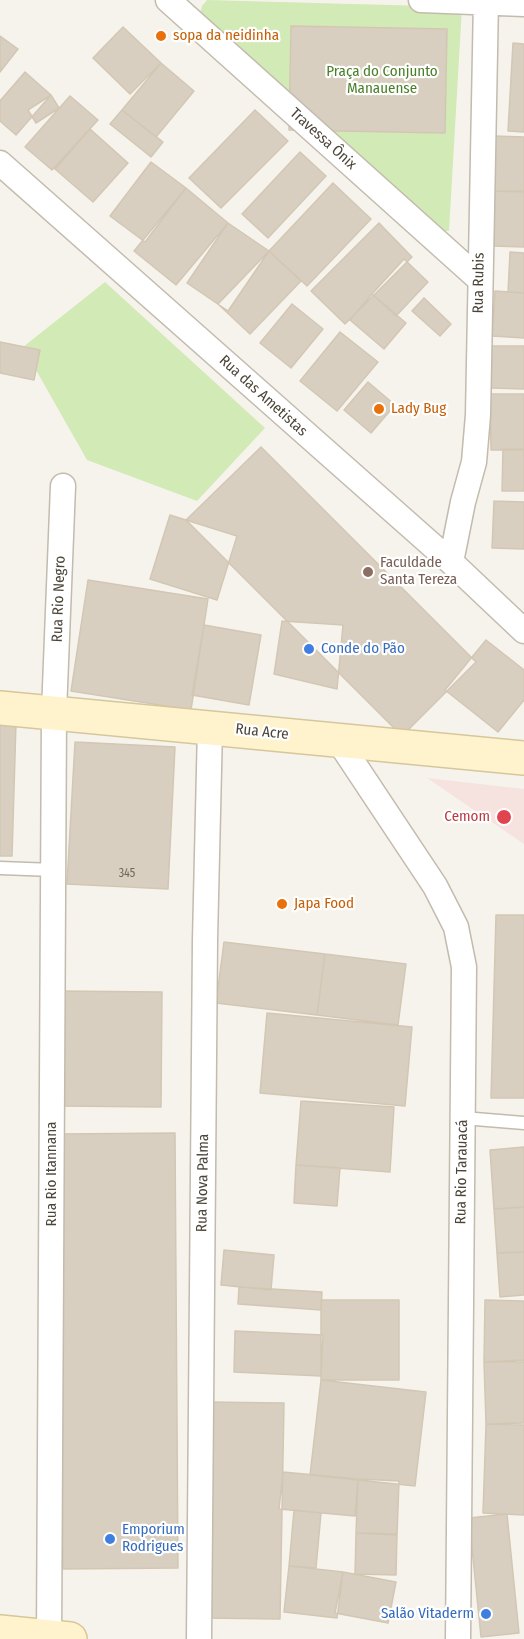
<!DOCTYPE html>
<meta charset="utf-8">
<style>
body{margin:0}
canvas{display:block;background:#f6f3ec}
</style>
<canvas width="524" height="1639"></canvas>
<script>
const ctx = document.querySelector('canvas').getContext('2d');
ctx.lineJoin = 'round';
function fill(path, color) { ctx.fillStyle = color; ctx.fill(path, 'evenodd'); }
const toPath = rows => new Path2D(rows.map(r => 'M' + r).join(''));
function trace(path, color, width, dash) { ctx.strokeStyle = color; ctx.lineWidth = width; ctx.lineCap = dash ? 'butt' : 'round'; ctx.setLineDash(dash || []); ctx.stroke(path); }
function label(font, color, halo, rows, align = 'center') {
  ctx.font = font + ' "Fira Sans Condensed",sans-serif'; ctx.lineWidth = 4.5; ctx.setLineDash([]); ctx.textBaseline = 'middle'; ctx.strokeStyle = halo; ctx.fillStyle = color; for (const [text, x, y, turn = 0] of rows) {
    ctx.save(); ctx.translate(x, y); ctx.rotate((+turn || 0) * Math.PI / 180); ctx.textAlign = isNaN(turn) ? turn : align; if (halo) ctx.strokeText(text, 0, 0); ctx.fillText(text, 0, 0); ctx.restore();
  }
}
fill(toPath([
 [427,778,524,789,524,844]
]), '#f6e3e0');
fill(toPath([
 [207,0,462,7,449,231,439,231,200,13,202,6],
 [105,282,265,428,197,501,87,460,23,347]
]), '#d2eab5');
const building = toPath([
 [291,26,447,29,445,133,289,130,291,26],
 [123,27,161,63,130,94,93,58,123,27],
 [0,36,18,49,0,72,0,36],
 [513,43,524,44,524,132,508,131,513,43],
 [161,63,194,91,156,137,122,110,161,63],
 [25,72,51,95,16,135,0,121,0,101,25,72],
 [51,95,59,108,36,123,28,110,51,95],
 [70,96,98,120,52,170,25,147,70,96],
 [122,110,163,142,151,157,110,124,122,110],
 [255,110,288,141,221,208,189,178,255,110],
 [90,129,128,163,93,202,55,169,90,129],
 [495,136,524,137,524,191,494,191,495,136],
 [300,152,326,176,268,238,242,214,300,152],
 [151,162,186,188,145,242,110,216,151,162],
 [333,183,371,219,307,286,269,251,333,183],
 [186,188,228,223,176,285,134,251,186,188],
 [494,191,524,192,524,247,493,246,494,191],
 [228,223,269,251,228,311,187,283,228,223],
 [379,223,412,257,345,324,311,291,379,223],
 [269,251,301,281,250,334,218,304,269,251],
 [510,252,524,253,524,293,508,292,510,252],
 [404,259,428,282,396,316,372,294,404,259],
 [495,291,524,293,524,338,492,336,495,291],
 [372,294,406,323,384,349,350,320,372,294],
 [424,298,451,324,440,336,412,311,424,298],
 [292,304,323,329,291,368,260,343,292,304],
 [340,332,378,362,337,411,300,381,340,332],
 [0,342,40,350,34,380,0,373,0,342],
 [491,346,524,346,524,389,491,388,491,346],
 [368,382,395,405,371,433,344,410,368,382],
 [490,394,524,394,524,450,491,450,490,394],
 [261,447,476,662,402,736,186,520,261,447],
 [503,449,524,449,524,491,502,491,503,449],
 [494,501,524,502,524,549,492,548,494,501],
 [170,515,237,536,217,600,150,579,170,515],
 [88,580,208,599,191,710,71,691,88,580],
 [282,621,343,625,337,689,274,674,282,621],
 [204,625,261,635,249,705,192,695,204,625],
 [486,640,524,670,524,700,498,732,445,690,486,640],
 [0,723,16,723,12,856,0,856,0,723],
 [75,742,175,747,168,889,67,884,75,742],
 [496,915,524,915,524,1098,491,1098,496,915],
 [224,942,325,954,317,1015,216,1003,224,942],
 [325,954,406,964,398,1025,317,1015,325,954],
 [60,991,162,992,161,1107,59,1106,60,991],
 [267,1013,412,1027,405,1106,260,1093,267,1013],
 [301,1101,394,1107,390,1172,296,1165,301,1101],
 [175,1133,178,1568,63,1569,59,1134,175,1133],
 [524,1147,524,1207,494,1209,490,1150,524,1147],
 [296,1165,340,1168,337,1206,294,1203,296,1165],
 [524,1207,524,1252,497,1253,494,1209,524,1207],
 [224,1250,274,1255,271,1290,221,1285,224,1250],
 [524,1252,524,1295,500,1297,497,1253,524,1252],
 [239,1287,322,1292,321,1310,238,1304,239,1287],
 [321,1300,399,1300,399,1380,321,1380,321,1300],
 [485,1300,524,1301,524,1362,484,1362,485,1300],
 [235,1331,323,1335,321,1376,234,1372,235,1331],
 [524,1360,524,1423,486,1424,484,1362,524,1360],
 [321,1380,426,1392,415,1486,310,1475,321,1380],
 [206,1402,284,1403,280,1619,203,1618,206,1402],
 [486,1424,524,1425,524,1515,483,1513,486,1424],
 [283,1472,358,1479,355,1516,279,1509,283,1472],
 [358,1479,399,1481,397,1535,356,1533,358,1479],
 [294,1510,321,1513,316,1568,289,1566,294,1510],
 [507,1514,519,1633,481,1637,469,1518,507,1514],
 [356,1533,397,1534,396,1575,355,1574,356,1533],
 [289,1566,343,1572,337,1618,284,1612,289,1566],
 [343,1572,396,1582,388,1623,335,1613,343,1572]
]);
fill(building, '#d8cfc1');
trace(building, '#d3c7b4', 1.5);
const lane = toPath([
 [0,868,54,870],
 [463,1118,524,1123]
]);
const street = toPath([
 [168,0,479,279],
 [421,0,524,4],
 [0,163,451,562,524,631],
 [451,562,463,502,474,462,478,415,486,0],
 [338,740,435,886,456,927,464,967,458,1639],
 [49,1639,54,712,63,486],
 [199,1639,205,940,210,727]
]);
const secondary = toPath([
 [0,708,524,758],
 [0,1632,70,1639]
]);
trace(lane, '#c2bbae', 15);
trace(street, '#c2bbae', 27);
trace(secondary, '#d6c79b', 36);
trace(lane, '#fff', 12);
trace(street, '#fff', 24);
trace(secondary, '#fff3cd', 33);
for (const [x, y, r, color] of [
 [161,36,6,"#e8710a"],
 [379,409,6,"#e8710a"],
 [368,572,6,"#8d6e63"],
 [309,649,6,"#3f7fe0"],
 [504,817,8,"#e0444e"],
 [282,904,6,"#e8710a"],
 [110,1539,6,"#3f7fe0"],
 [486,1614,6,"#3f7fe0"]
]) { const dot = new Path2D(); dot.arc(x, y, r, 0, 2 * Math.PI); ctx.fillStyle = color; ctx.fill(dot); trace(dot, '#fff', 2); }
label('12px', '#6e675b', null, [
 ["345",127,874]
]);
label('15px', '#c56008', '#fff', [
 ["sopa da neidinha",173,36],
 ["Lady Bug",391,409],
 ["Japa Food",294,904]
], 'left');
label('15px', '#4a7f2a', '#fff', [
 ["Praça do Conjunto",382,72],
 ["Manauense",382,89]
]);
label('15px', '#4b4439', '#fff', [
 ["Travessa Ônix",323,139,42],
 ["Rua Rubis",479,283,-89],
 ["Rua das Ametistas",263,396,42],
 ["Rua Rio Negro",59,599,-88],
 ["Rua Acre",262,732,6],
 ["Rua Rio Tarauacá",462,1172,-89],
 ["Rua Rio Itannana",52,1174,-90],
 ["Rua Nova Palma",203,1183,-89]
]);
label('15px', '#785e54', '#fff', [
 ["Faculdade",380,563],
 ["Santa Tereza",380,580]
], 'left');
label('15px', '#366cbe', '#fff', [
 ["Conde do Pão",321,649],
 ["Emporium",122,1530],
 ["Rodrigues",122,1547],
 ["Salão Vitaderm",474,1614,"right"]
], 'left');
label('15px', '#be3a42', '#fff', [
 ["Cemom",490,817]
], 'right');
</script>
